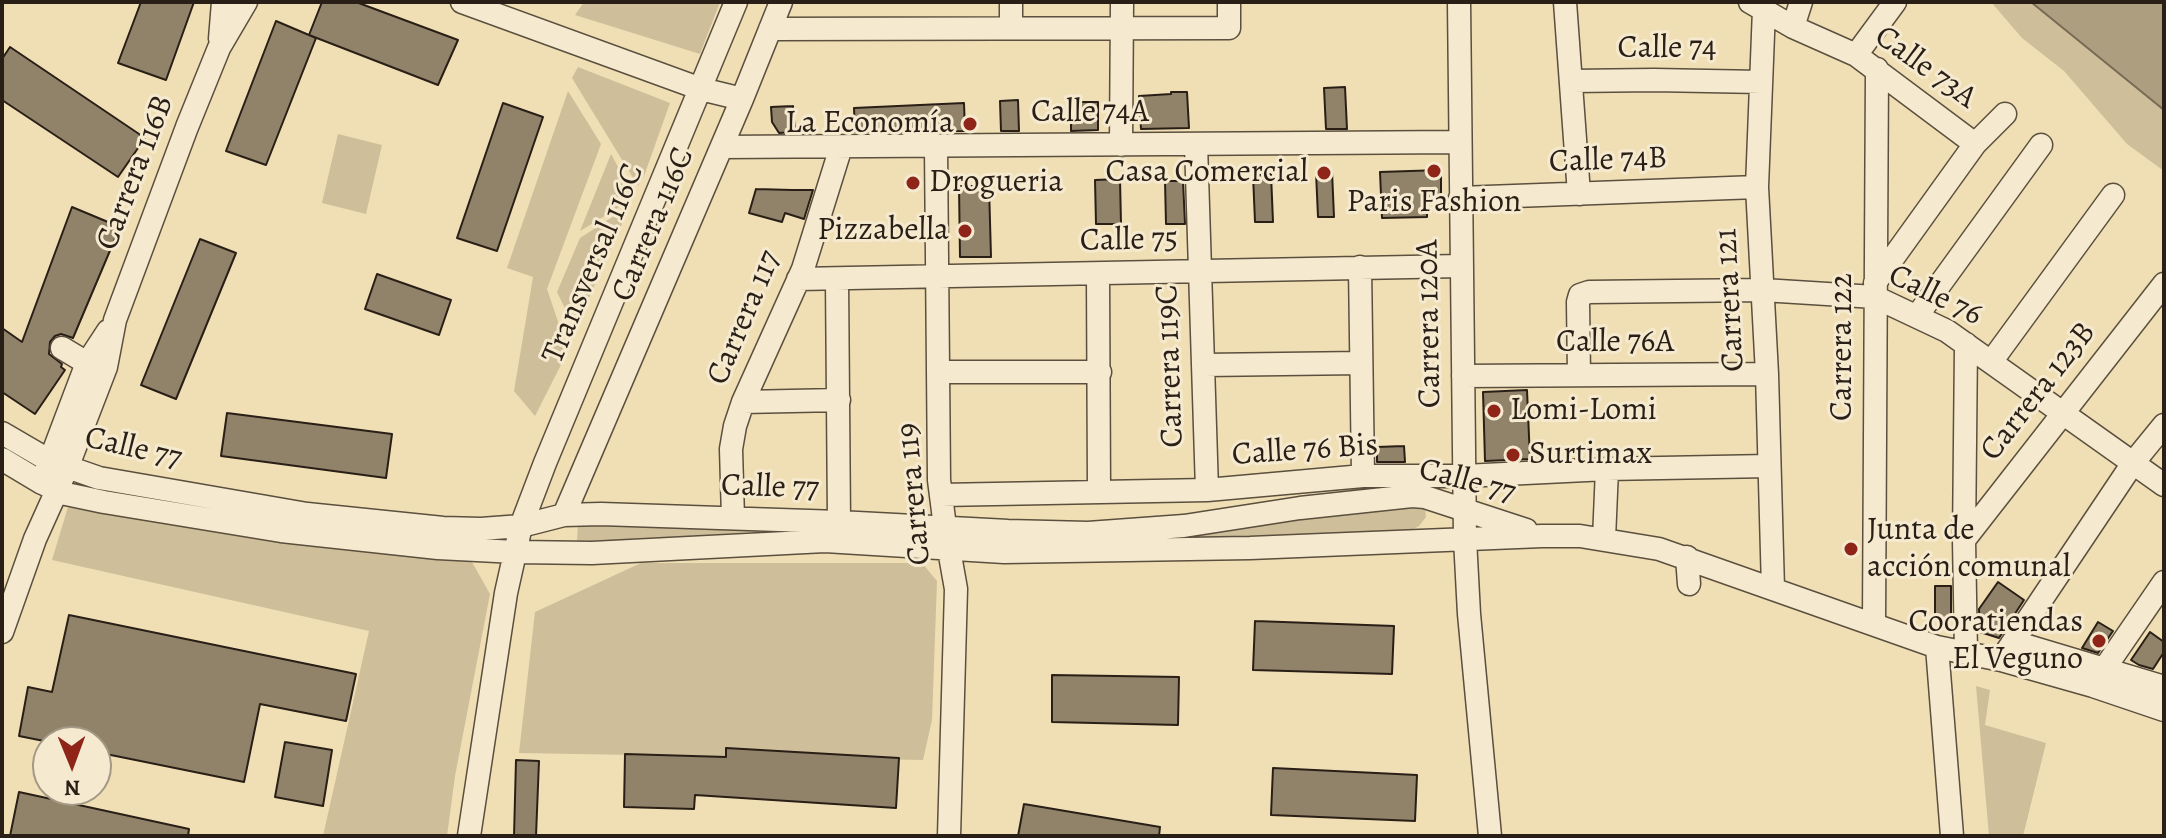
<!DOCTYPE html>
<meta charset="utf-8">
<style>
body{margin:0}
#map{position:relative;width:2166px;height:838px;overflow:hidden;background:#f0dfb5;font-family:Alegreya,serif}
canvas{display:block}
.frame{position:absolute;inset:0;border:4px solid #291f16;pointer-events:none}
.north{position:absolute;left:32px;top:726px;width:80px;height:80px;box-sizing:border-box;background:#f5eacf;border:2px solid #a39985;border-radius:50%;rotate:179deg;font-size:22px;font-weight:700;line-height:32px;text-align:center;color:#291f16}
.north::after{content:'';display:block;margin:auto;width:28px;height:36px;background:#8f2418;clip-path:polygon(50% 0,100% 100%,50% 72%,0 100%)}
</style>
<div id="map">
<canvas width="2166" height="838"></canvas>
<div class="frame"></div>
<div class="north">N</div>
</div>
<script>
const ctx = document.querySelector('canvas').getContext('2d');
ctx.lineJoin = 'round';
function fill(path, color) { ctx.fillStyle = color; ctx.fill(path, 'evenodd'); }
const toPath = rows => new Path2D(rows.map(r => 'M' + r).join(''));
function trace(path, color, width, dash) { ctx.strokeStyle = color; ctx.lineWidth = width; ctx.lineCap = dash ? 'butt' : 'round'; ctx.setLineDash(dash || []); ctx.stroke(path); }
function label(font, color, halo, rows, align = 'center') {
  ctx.font = font + ' Alegreya,serif'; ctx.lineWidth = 6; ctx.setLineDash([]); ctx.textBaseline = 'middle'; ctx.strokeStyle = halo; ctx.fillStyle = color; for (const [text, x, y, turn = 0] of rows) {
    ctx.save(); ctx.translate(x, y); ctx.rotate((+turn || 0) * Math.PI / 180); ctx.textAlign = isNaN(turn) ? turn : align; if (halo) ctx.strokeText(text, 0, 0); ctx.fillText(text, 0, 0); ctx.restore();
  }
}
fill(toPath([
 [584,2,720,2,700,54,575,15],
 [1991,2,2164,2,2164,171,2127,144,2064,71,2022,38],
 [578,67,670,103,644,176,638,186,572,78],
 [568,91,601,144,547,289,568,351,535,416,514,391,533,277,507,268],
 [338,134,382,145,366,214,322,203],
 [611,154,628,185,630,198,626,203,580,231],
 [620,212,626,215,575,329,557,292,580,238],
 [1418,502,1425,508,1426,517,1419,526,1410,531,1353,535,1141,540],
 [68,507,472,562,490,594,455,776,447,836,323,836,369,631,52,560],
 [578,522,807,528,821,534,754,532,577,543],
 [641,563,922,563,937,581,932,720,923,760,519,753,535,612],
 [1976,686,1990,690,1985,725,2046,743,2023,836,1989,836]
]), '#cebe9a');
const water = toPath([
 [2031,2,2164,2,2164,110,2031,2]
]);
fill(water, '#ac9e7f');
trace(water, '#786b55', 2);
const building = toPath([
 [141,2,194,2,166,80,118,63,141,2],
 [322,2,356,2,458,40,438,85,309,35,322,2],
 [276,21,316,38,266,165,226,151,276,21],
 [10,47,145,138,118,177,2,100,2,59,10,47],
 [1345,87,1347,129,1326,129,1324,88,1345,87],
 [1171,92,1187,92,1189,128,1141,129,1139,96,1171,94,1171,92],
 [1018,100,1019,131,1001,131,1000,101,1018,100],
 [1071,102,1098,102,1098,130,1071,131,1071,102],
 [503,103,543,117,497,251,457,238,503,103],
 [964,103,965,131,855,132,854,108,964,103],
 [793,106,795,132,779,133,772,122,771,107,793,106],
 [1441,170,1441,197,1427,198,1427,217,1382,218,1380,172,1441,170],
 [1332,171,1334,217,1318,217,1316,172,1332,171],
 [1271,174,1273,222,1255,222,1253,175,1271,174],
 [1120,179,1121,224,1096,224,1095,180,1120,179],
 [1165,181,1183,181,1185,224,1166,224,1165,181],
 [959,186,989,186,991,257,960,257,959,186],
 [756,189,792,190,813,190,804,219,785,213,782,222,749,213,756,189],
 [72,207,120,227,73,338,61,334,55,336,50,342,49,354,62,364,61,367,65,370,35,414,2,392,2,328,22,342,72,207],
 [200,239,236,253,176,399,141,385,200,239],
 [377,274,451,300,439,335,365,309,377,274],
 [1527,390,1530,459,1485,461,1483,392,1527,390],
 [227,413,392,434,386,478,221,456,227,413],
 [1404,446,1405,462,1377,462,1377,447,1404,446],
 [1998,582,2024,600,1999,638,1980,632,1979,609,1998,582],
 [1935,586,1951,586,1951,619,1935,619,1935,586],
 [69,615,356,674,346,721,260,704,244,782,96,752,96,742,49,742,19,736,28,687,52,692,69,615],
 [1255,621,1394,626,1392,674,1253,670,1255,621],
 [2098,622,2113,631,2098,653,2082,648,2098,622],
 [2150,632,2164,642,2164,652,2153,669,2139,665,2131,660,2150,632],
 [1052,675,1179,677,1178,725,1052,722,1052,675],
 [285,742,332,750,323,806,275,797,285,742],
 [726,748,899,758,896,808,695,795,694,809,624,807,625,754,726,757,726,748],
 [516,760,539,761,536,836,514,836,516,760],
 [1273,768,1417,775,1415,821,1271,815,1273,768],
 [19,792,189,829,188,836,10,836,19,792],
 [1024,804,1160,827,1159,836,1018,836,1024,804]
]);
fill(building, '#908369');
trace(building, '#291f16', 2);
const minor = toPath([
 [462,2,701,89,742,99],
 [1011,2,1011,28],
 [1459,2,1465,539,1469,614,1490,836],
 [1565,2,1579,194],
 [1750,2,1793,27,1856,55,1975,144],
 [1764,9,1757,187,1767,374,1773,589],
 [1793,27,1801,2],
 [770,29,1229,28,1229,2],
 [220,39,223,2],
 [1856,55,1895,2],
 [1572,81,1654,80,1761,82],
 [1196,144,1207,490],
 [1121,145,1122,2],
 [722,147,1460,142],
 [936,147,939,480,945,527,956,589,949,836],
 [1460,198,1757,187],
 [1360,267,1363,476],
 [1098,274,1099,491],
 [798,279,1461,266],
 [837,279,839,522],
 [1875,283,1975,144,2005,114],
 [1917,316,2041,145],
 [1966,344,1964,540,1966,653],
 [62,348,87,363],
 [1991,362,2113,195],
 [1204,365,1361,363],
 [939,372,1100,372],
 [1579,375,1578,302,1580,295,1589,292,1763,290,1875,297,1947,331,2164,485],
 [1463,376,1767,374],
 [743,402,839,400],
 [2,433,50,461,99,478,307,514,443,528,481,529,521,526,564,515,601,514,839,522,1008,531,1088,533,1184,526,1300,508,1412,496,1425,497,1526,530],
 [2,459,42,483,66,494,104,502,281,531,438,548,516,552,592,553,825,541,1004,552,1250,548,1542,536,1580,536,1659,549,1937,647,2001,660,2093,686,2164,710],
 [45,474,87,363,108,331],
 [941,495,1207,490,1363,476,1464,476,1607,469,1769,466],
 [564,515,742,99,781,2],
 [733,518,731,449,735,426,743,402,803,269,841,147],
 [1604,539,1607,469],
 [1964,540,2164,284],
 [1687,557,1689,584],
 [1874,624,1877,69],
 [2,632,35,539,67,468,106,367,115,320,187,127,219,48,246,2],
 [2014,642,2164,687],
 [1937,647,1952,836],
 [2001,660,2133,463,2164,425],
 [2098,678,2164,582],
 [469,836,506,593,521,526,545,463,736,2]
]);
trace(minor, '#5b4f3e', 25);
trace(minor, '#f5eacf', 22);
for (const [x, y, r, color] of [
 [970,124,8,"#8f2418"],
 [1434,171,8,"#8f2418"],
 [1324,173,8,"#8f2418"],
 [913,183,8,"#8f2418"],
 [965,231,8,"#8f2418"],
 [1494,411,8,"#8f2418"],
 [1513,455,8,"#8f2418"],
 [1851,549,8,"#8f2418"],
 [2099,641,8,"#8f2418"]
]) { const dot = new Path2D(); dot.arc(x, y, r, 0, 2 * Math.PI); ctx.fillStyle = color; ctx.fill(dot); trace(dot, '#f5eacf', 3); }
label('32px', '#291f16', '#f5eacf', [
 ["Calle 74",1667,49],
 ["Calle 73A",1925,68,36],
 ["Calle 74A",1090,113],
 ["Calle 74B",1608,161,-2],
 ["Carrera 116B",136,173,-69],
 ["Carrera 116C",654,225,-67],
 ["Calle 75",1129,241,-1],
 ["Transversal 116C",594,264,-67],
 ["Calle 76",1935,296,26],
 ["Carrera 121",1731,300,-93],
 ["Carrera 117",745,318,-67],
 ["Carrera 120A",1430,324,-91],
 ["Calle 76A",1615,343],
 ["Carrera 122",1843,347,-90],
 ["Carrera 119C",1171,366,-92],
 ["Carrera 123B",2039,392,-52],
 ["Calle 77",133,449,13],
 ["Calle 76 Bis",1305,451,-4],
 ["Calle 77",1467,482,15],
 ["Calle 77",770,488,2],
 ["Carrera 119",915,494,-95]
]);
label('32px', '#291f16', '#f5eacf', [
 ["La Economía",954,124],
 ["Casa Comercial",1308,173],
 ["Drogueria",929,183,"left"],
 ["Paris Fashion",1434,203,"center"],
 ["Pizzabella",949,231],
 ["Lomi-Lomi",1510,411,"left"],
 ["Surtimax",1529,455,"left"],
 ["Junta de",1867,531,"left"],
 ["acción comunal",1867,568,"left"],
 ["Cooratiendas",2083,623],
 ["El Veguno",2083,660]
], 'right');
</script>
